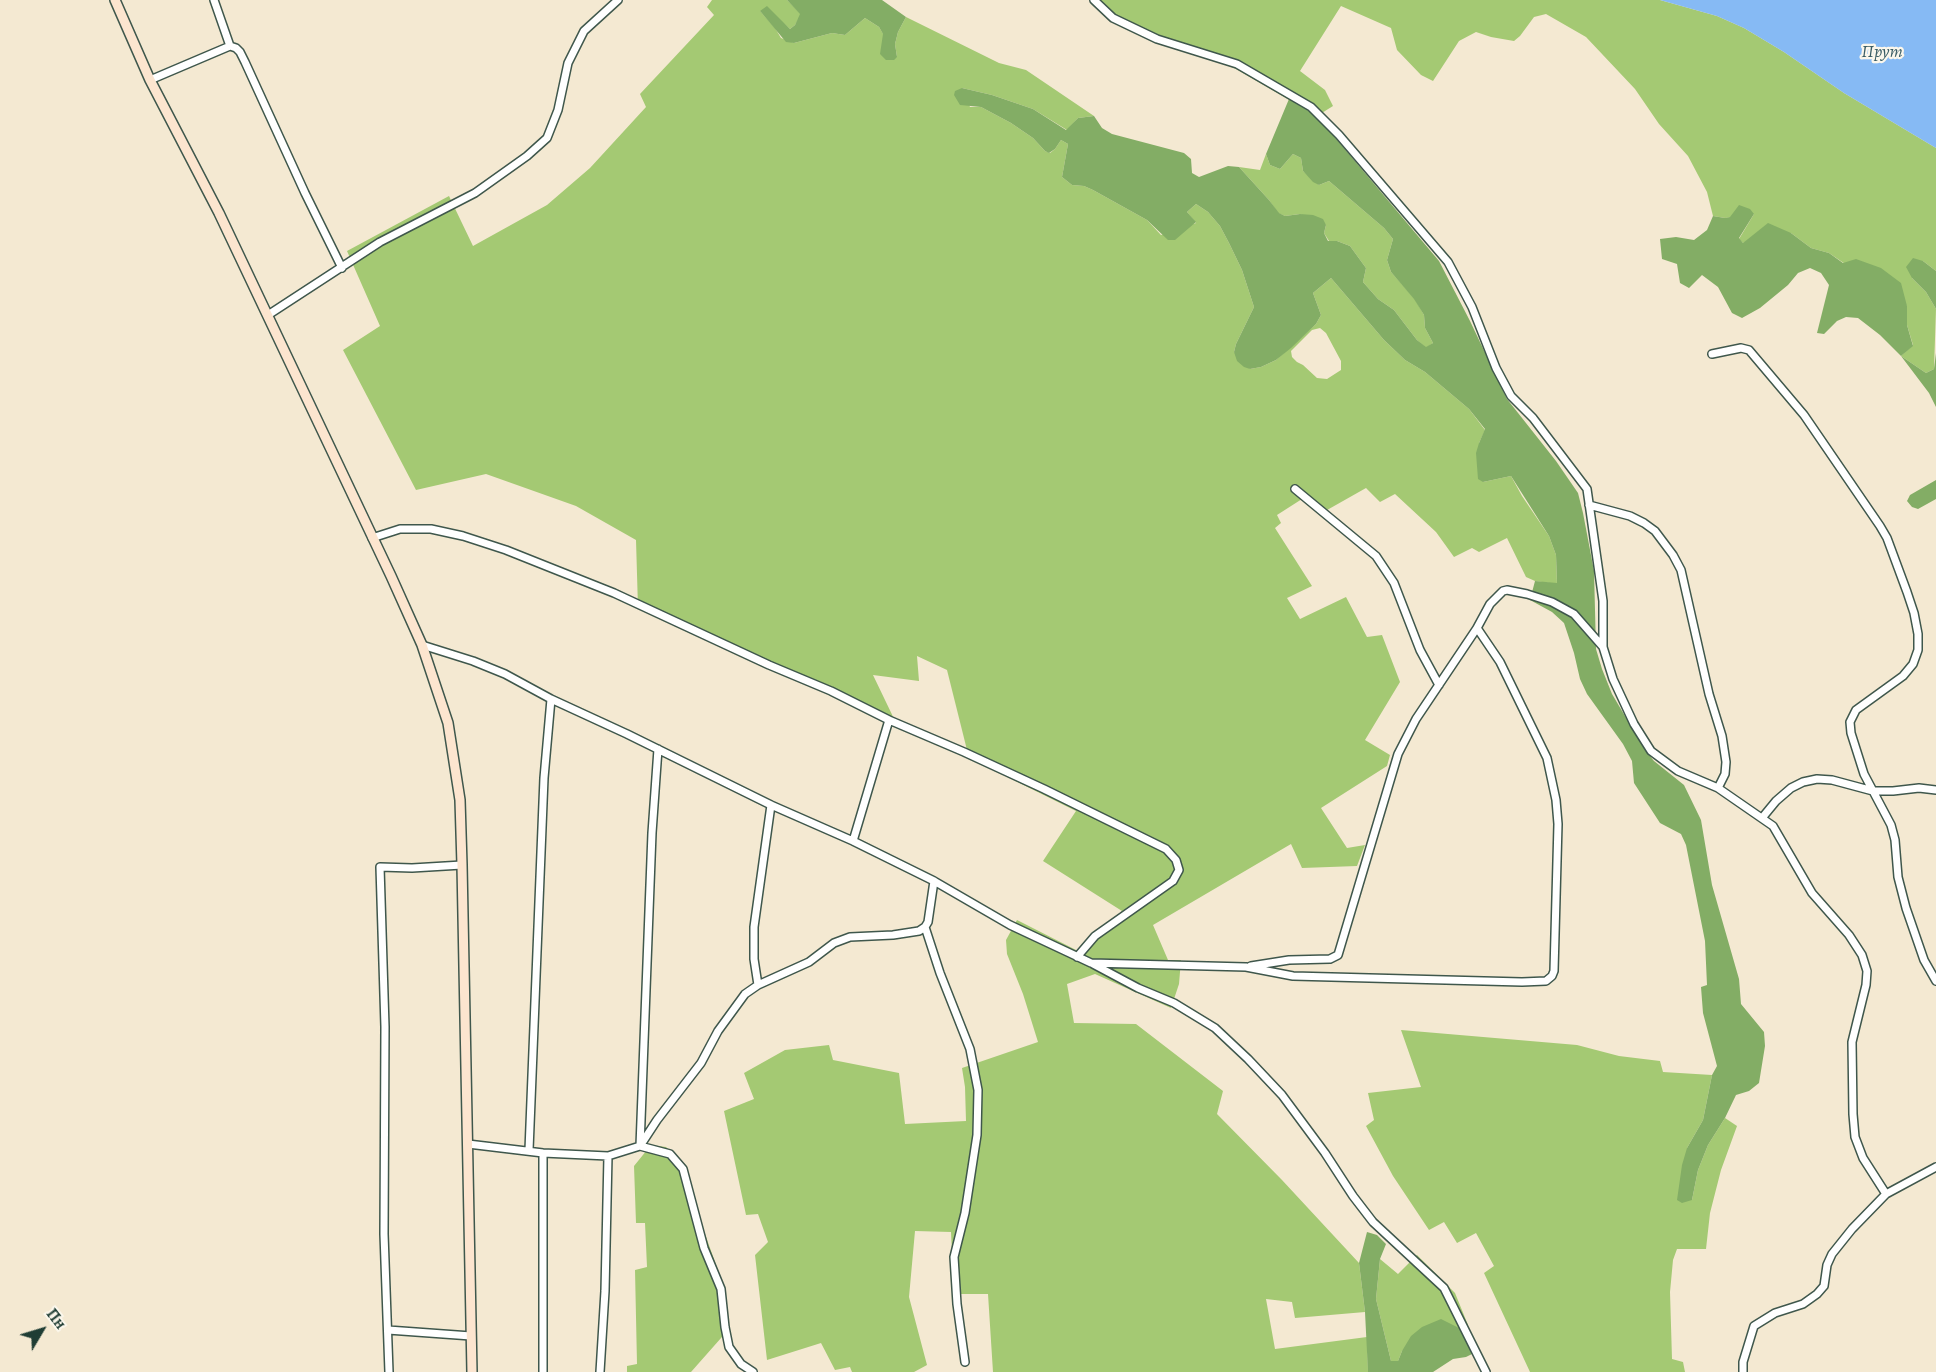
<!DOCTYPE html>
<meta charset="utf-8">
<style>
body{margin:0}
#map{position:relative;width:1936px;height:1372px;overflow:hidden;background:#f4e9d2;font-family:Alegreya,serif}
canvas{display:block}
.north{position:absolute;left:12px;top:1300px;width:60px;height:60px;-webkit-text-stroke:4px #fbf7ec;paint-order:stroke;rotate:52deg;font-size:16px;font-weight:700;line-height:24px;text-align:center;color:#1f3d34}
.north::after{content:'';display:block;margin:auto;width:21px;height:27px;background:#1f3d34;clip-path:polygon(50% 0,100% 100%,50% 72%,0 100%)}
</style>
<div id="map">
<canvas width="1936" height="1372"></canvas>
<div class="north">Пн</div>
</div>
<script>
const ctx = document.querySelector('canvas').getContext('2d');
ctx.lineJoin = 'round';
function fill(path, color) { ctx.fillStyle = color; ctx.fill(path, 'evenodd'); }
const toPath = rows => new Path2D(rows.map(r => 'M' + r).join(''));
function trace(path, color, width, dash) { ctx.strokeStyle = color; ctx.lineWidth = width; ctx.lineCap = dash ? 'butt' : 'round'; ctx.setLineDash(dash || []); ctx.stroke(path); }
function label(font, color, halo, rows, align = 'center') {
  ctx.font = font + ' Alegreya,serif'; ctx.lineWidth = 4.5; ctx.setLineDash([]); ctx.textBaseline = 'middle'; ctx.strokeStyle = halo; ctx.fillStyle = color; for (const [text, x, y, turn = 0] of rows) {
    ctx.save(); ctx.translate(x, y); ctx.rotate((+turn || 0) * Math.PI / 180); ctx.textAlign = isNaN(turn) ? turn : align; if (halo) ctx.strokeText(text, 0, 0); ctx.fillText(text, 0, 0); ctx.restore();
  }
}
fill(toPath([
 [712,0,787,0,801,14,795,25,790,29,781,21,760,11,775,28,781,38,794,43,832,33,845,35,865,18,879,27,897,57,895,44,898,32,906,17,999,63,1026,70,1094,116,1078,118,1067,130,1033,109,992,95,962,88,970,107,981,107,1011,123,1033,138,1045,151,1050,153,1055,149,1061,140,1068,144,1062,177,1072,185,1084,186,1093,190,1147,220,1161,235,1196,223,1187,212,1196,204,1208,212,1220,226,1229,243,1242,270,1254,307,1236,344,1234,352,1250,369,1261,367,1276,360,1316,324,1321,315,1313,293,1331,278,1384,340,1405,360,1425,372,1469,409,1485,430,1479,443,1483,482,1511,476,1522,496,1549,536,1556,555,1557,584,1535,581,1526,577,1507,538,1479,552,1472,548,1454,557,1436,532,1395,494,1380,502,1366,488,1320,514,1302,499,1277,515,1281,523,1275,528,1312,586,1287,598,1300,619,1346,597,1367,637,1382,635,1400,682,1365,740,1390,755,1387,766,1321,808,1347,848,1365,845,1357,866,1302,868,1291,844,1153,925,1168,960,1181,960,1179,984,1171,1008,1095,974,1067,984,1074,1023,1136,1024,1223,1091,1217,1114,1282,1180,1359,1263,1365,1312,1295,1318,1292,1302,1266,1299,1275,1349,1367,1337,1368,1372,993,1372,988,1294,954,1294,951,1232,915,1231,909,1297,927,1365,914,1372,852,1372,850,1367,835,1370,821,1343,767,1360,755,1255,768,1242,758,1214,746,1215,724,1111,754,1099,744,1073,785,1050,829,1045,833,1060,899,1073,905,1124,966,1121,965,1087,962,1068,1038,1042,1023,994,1007,954,1006,940,1017,920,1080,952,1095,935,1122,911,1043,861,1076,811,969,758,947,670,917,656,919,681,873,675,897,725,638,608,636,540,576,506,486,474,416,490,343,350,380,326,347,251,449,196,473,246,547,205,590,168,646,107,640,94,714,15,707,7],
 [1320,328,1326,333,1341,361,1341,370,1327,379,1317,378,1303,365,1297,362,1292,357,1291,351,1312,330],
 [1090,0,1660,0,1717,16,1744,28,1784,52,1844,93,1936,148,1936,271,1923,261,1912,278,1926,292,1936,309,1934,369,1926,373,1901,356,1913,345,1907,325,1907,306,1829,253,1811,248,1791,233,1743,243,1739,239,1754,214,1725,218,1713,216,1707,192,1688,156,1659,124,1635,89,1586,37,1546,14,1534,17,1520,36,1514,41,1491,37,1476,32,1459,41,1433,81,1421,75,1397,50,1391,28,1341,6,1300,71,1325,90,1333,106,1317,116,1236,69,1106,15],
 [1266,154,1270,165,1280,169,1293,154,1301,158,1303,171,1319,185,1329,181,1384,228,1393,239,1387,260,1391,272,1415,299,1424,315,1425,328,1433,343,1426,348,1417,340,1394,310,1378,299,1363,282,1366,268,1350,246,1337,241,1329,241,1324,233,1326,225,1300,214,1285,216,1278,213,1269,200,1239,167,1260,170],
 [1401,1030,1577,1045,1619,1056,1660,1061,1663,1072,1712,1075,1703,1120,1687,1148,1692,1200,1698,1170,1708,1145,1725,1118,1737,1126,1721,1170,1710,1213,1706,1249,1677,1249,1673,1260,1670,1292,1672,1359,1683,1362,1685,1372,1530,1372,1484,1273,1494,1266,1476,1233,1457,1243,1444,1222,1429,1230,1393,1176,1366,1126,1374,1120,1368,1093,1421,1087],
 [651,1145,666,1147,681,1160,688,1177,695,1206,725,1290,729,1329,691,1372,627,1372,627,1366,637,1364,635,1270,647,1267,645,1223,636,1223,634,1166],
 [1417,1255,1455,1293,1468,1325,1402,1351,1398,1361,1391,1361,1376,1299,1380,1259,1398,1274]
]), '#a4c973');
fill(toPath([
 [787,0,882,0,906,17,898,32,895,44,897,57,894,60,886,60,880,54,883,34,879,27,865,18,845,35,832,33,794,43,786,42,760,11,767,6,790,29,795,25,800,14],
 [962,88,992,95,1033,109,1066,130,1078,118,1094,116,1102,128,1112,134,1184,153,1191,159,1192,173,1199,177,1228,166,1239,167,1269,200,1279,213,1285,216,1300,214,1313,215,1323,219,1326,225,1324,233,1328,241,1337,241,1350,246,1366,268,1363,282,1378,299,1394,310,1417,340,1426,347,1433,343,1425,328,1424,315,1414,299,1391,272,1387,260,1393,239,1384,228,1329,181,1319,185,1313,182,1303,171,1301,158,1293,154,1280,169,1270,165,1266,154,1289,99,1317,116,1439,261,1470,321,1507,399,1556,461,1578,493,1583,513,1594,571,1596,649,1602,669,1612,694,1645,750,1654,761,1684,785,1701,820,1712,885,1739,979,1741,1004,1764,1032,1765,1046,1759,1083,1749,1091,1736,1095,1725,1118,1708,1145,1698,1170,1692,1200,1682,1203,1677,1200,1682,1165,1687,1148,1703,1120,1712,1075,1717,1066,1703,1013,1701,987,1707,985,1705,941,1686,845,1681,834,1660,823,1634,783,1632,761,1623,744,1587,694,1580,679,1574,653,1564,623,1552,612,1530,600,1535,581,1557,583,1556,555,1549,536,1511,476,1483,482,1478,479,1476,453,1479,443,1485,429,1469,409,1425,372,1405,360,1384,340,1331,278,1313,293,1321,315,1316,324,1291,348,1276,360,1261,367,1250,369,1244,367,1237,361,1234,352,1236,344,1254,307,1242,270,1229,243,1220,226,1208,212,1196,204,1187,212,1196,222,1175,240,1168,240,1147,220,1093,190,1084,186,1072,185,1062,177,1068,144,1061,140,1055,149,1049,153,1045,151,1033,138,1011,123,981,107,960,105,954,95,955,91],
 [1739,205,1750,209,1754,214,1739,238,1743,243,1768,223,1791,233,1811,248,1829,253,1843,263,1856,259,1881,268,1901,283,1907,306,1907,325,1913,346,1901,356,1926,373,1934,369,1936,353,1936,407,1929,393,1901,356,1880,335,1858,318,1846,317,1837,321,1824,334,1817,333,1829,285,1821,273,1810,268,1798,273,1788,285,1760,308,1742,318,1732,313,1718,287,1702,275,1689,288,1680,283,1677,264,1662,259,1660,239,1676,237,1694,240,1707,230,1713,216,1725,218,1730,217],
 [1913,258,1923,261,1936,271,1936,309,1926,292,1912,278,1906,267],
 [1936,480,1936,499,1918,509,1912,507,1907,501,1910,495],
 [1367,1232,1377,1235,1386,1244,1380,1259,1376,1299,1391,1361,1398,1361,1402,1351,1411,1336,1422,1327,1441,1319,1461,1329,1472,1354,1466,1357,1453,1359,1433,1372,1368,1372,1365,1312,1359,1263]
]), '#83ad65');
fill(toPath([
 [1660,0,1936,0,1936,148,1844,93,1784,52,1744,28,1717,16]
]), '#86baf4');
const minor = toPath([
 [214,0,230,46,236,48,240,52,245,62,305,193,342,268],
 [1094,0,1113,18,1157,39,1237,64,1311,107,1339,135,1448,262,1472,307,1496,368,1511,396,1533,418,1587,489,1603,601,1603,647,1613,679,1634,724,1651,751,1678,771,1718,788,1773,826,1812,893,1849,935,1862,955,1867,971,1866,985,1852,1042,1853,1114,1855,1137,1863,1158,1886,1194,1852,1229,1832,1254,1827,1265,1824,1286,1817,1294,1803,1304,1775,1313,1754,1326,1743,1362,1743,1372],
 [150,80,230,46],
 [268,315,380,242,475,193,527,156,547,138,558,110,568,63,584,31,618,0],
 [1712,354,1741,348,1749,350,1804,415,1880,526,1887,538,1907,592,1914,613,1918,634,1918,650,1913,664,1903,676,1856,710,1850,722,1851,733,1864,774,1891,825,1895,840,1898,877,1906,908,1924,960,1936,981],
 [1295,489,1376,556,1394,583,1420,650,1439,685],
 [1589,505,1630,516,1644,523,1655,531,1673,555,1681,570,1709,694,1722,736,1726,762,1725,774,1718,788],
 [372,538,400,529,431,529,463,536,506,550,614,593,769,665,831,691,889,720,853,841],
 [422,645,473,661,505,674,551,699,627,734,771,805,853,841,934,881,1010,925,1091,963,1246,967,1293,976,1522,982,1546,981,1552,976,1554,971,1558,824,1556,800,1547,758,1500,662,1477,628,1490,604,1503,591,1507,590,1527,594,1552,602,1574,614,1603,647],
 [889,720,964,752,1044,789,1166,849,1176,860,1179,870,1173,881,1095,936,1077,957],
 [658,749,652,833,640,1146,670,1154,683,1169,704,1248,721,1289,725,1327,729,1347,741,1364,753,1372],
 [1762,818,1776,801,1791,788,1803,782,1817,779,1832,780,1873,791,1893,791,1919,788,1936,790],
 [925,927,940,973,970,1049,978,1090,977,1135,965,1213,954,1257,957,1304,965,1362],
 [1093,964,1138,988,1174,1003,1215,1028,1248,1059,1282,1095,1325,1153,1353,1196,1373,1222,1444,1288,1486,1372],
 [1251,966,1289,960,1330,959,1338,955,1398,754,1416,719,1477,628],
 [758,985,754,959,754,927,771,805],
 [468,1144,543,1153,608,1156,640,1146,657,1120,701,1063,718,1031,745,994,758,985,809,962,834,943,850,937,893,935,919,931,925,927,928,922,934,881],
 [529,1150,544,778,551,699],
 [543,1153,543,1372],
 [1886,1194,1936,1167],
 [388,1330,471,1336],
 [389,1372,384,1234,385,1027,380,867,412,868,462,865],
 [600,1372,605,1291,608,1156]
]);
const secondary = toPath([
 [115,0,150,80,219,213,391,576,422,645,448,723,460,800,462,865,472,1372]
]);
trace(minor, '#3f574c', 10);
trace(secondary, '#3f574c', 12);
trace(minor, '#fff', 7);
trace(secondary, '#fce5cf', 9);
label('italic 18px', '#395c64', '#fbf7ec', [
 ["Прут",1882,53]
]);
</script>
